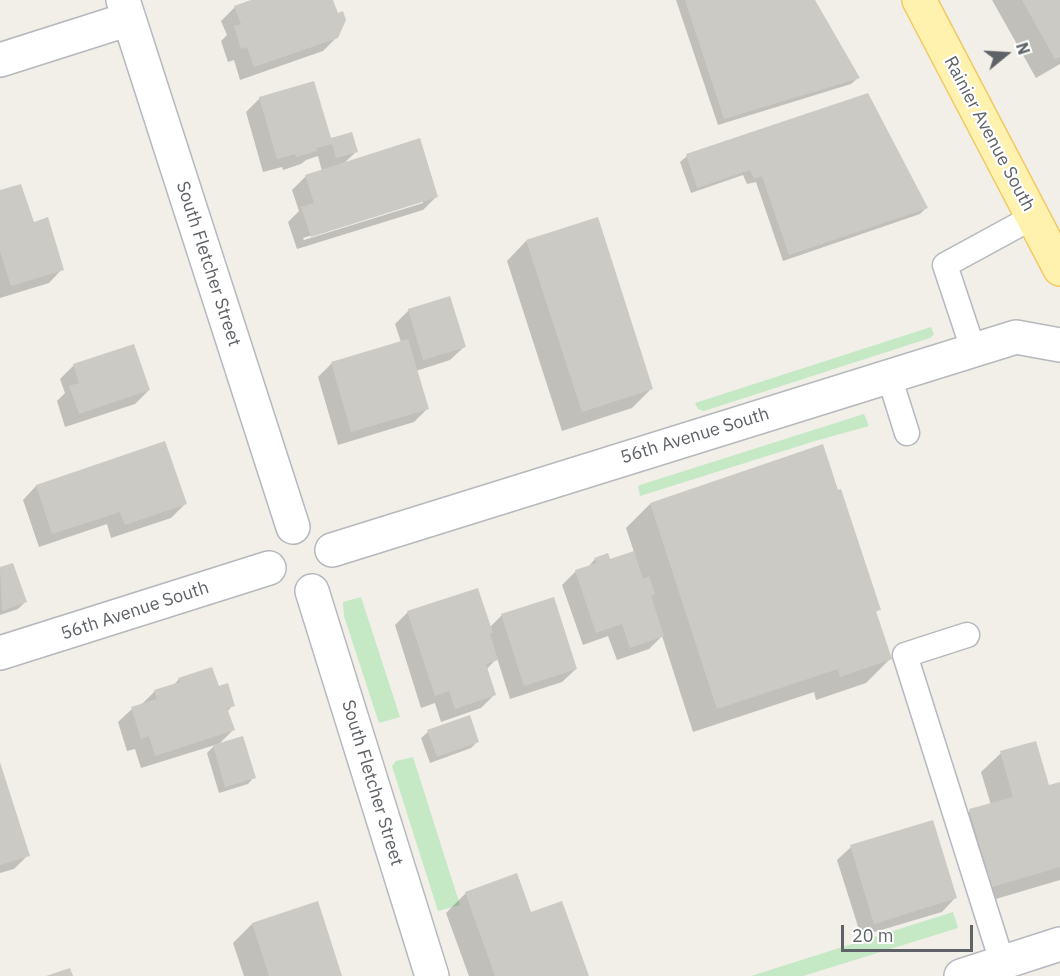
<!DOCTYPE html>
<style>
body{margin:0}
#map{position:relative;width:1060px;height:976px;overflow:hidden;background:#f1efe8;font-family:"IBM Plex Sans",sans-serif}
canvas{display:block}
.north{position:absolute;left:976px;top:24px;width:60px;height:60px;-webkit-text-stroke:4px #fff;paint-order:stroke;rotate:72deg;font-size:16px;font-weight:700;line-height:24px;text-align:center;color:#5f6368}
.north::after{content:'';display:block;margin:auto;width:21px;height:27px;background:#5f6368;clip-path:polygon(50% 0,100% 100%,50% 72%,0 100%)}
.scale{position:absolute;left:841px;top:925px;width:132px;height:27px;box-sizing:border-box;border:3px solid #5f6368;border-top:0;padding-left:8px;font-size:18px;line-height:21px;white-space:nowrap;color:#5f6368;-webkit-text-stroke:4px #fff;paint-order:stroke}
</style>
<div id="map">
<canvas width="1060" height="976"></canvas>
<div class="north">N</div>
<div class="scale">20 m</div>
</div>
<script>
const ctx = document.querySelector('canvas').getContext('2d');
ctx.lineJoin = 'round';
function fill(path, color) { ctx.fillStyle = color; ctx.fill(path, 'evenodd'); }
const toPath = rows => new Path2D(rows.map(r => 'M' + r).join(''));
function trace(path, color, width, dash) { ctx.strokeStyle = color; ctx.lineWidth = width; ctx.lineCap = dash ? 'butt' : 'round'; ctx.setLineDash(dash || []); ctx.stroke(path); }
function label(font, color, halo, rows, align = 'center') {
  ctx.font = font + ' "IBM Plex Sans",sans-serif'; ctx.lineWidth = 4.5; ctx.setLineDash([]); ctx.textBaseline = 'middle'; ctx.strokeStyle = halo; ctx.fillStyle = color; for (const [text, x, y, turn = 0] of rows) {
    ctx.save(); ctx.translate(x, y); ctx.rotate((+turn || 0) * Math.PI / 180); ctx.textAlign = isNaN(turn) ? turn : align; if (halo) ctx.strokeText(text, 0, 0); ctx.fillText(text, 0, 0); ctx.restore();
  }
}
fill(toPath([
 [931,327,934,334,930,338,704,411,698,409,695,403],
 [864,414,869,426,815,441,640,496,638,487,640,485],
 [361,597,400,717,379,723,344,616,343,602],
 [413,757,460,905,438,911,392,766,396,761],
 [953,912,958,928,803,976,751,976]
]), '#c5e8c5');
fill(toPath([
 [256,0,332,0,337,37,323,51,240,80,234,60,228,62,221,41,227,35,221,21,235,7],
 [676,0,813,0,858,78,851,84,718,125],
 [992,0,1060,0,1060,64,1036,78],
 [260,98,330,140,356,152,343,164,437,196,423,210,297,249,288,222,299,211,292,190,306,176,322,171,318,156,306,160,301,164,283,170,282,167,263,172,246,112],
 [423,200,423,203,304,240,303,238],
 [687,156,926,208,920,214,783,261,756,182,747,184,743,175,691,193,680,162],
 [0,192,33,224,62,269,49,283,0,298],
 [526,241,651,389,632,408,562,431,507,261],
 [409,310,464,347,450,360,416,371,427,409,414,422,338,445,318,377,331,364,401,342,395,324],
 [74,365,149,390,135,404,65,427,57,401,65,393,60,379],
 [164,443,185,504,171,518,111,538,107,524,39,547,23,500,36,486],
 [650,504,879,609,875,613,890,659,866,683,816,700,814,692,693,732,662,636,649,649,617,660,608,636,583,645,562,585,576,571,587,568,595,559,609,561,634,552,626,528],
 [12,565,25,602,18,609,0,615,0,569],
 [408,612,490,627,502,615,576,669,562,682,510,699,497,658,487,669,495,694,481,708,441,722,435,703,421,708,395,625],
 [179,679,218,688,233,705,227,712,233,730,218,745,254,777,248,784,219,793,207,753,215,745,141,768,135,749,127,751,118,722,132,709,141,705,155,691,172,687],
 [428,732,478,741,471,748,430,763,421,738],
 [1001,753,1048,787,1060,783,1060,880,972,906,951,830,970,811,991,805,981,772],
 [0,765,28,855,14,869,0,873],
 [851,847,955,898,942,912,861,936,837,860],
 [466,893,530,914,587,976,469,976,446,913],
 [252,924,340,976,244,976,233,943]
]), '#0003');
fill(toPath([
 [251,0,333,0,338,13,343,11,346,20,338,38,254,67,247,47,241,49,234,26,241,24,234,6],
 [685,0,815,0,860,78,724,119],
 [1022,0,1060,0,1060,57,1055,59],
 [314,81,331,138,352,132,358,152,336,158,332,144,316,148,317,151,296,157,295,154,277,159,259,97],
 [868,93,928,208,789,255,762,176,754,179,750,170,697,188,686,154],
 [420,138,438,197,311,237,301,207,314,203,305,175],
 [21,184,34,222,48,217,64,270,11,286,0,251,0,190],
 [598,217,653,389,582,412,526,240],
 [450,296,466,347,423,360,408,309],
 [408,339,429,409,351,432,331,362],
 [134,344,150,390,79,414,69,386,79,383,73,364],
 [165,441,187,504,125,525,120,512,52,534,36,485],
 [823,444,838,490,841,489,881,610,876,611,892,659,840,677,838,669,717,709,650,503],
 [634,551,643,579,649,576,655,594,651,596,664,636,630,648,622,624,596,633,575,570,597,563,594,558,608,553,610,559],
 [13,563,27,602,2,611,0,567],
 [478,588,493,633,490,634,498,660,486,664,496,695,455,709,449,691,435,696,407,611],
 [554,597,577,669,524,686,501,614],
 [212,667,219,686,228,683,235,706,227,708,235,730,155,756,149,736,141,739,131,707,157,699,154,690,180,682,178,678],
 [470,715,479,742,437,757,427,730],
 [243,736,256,778,225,787,213,745],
 [1036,741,1049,785,1060,782,1060,867,992,887,969,809,1013,797,1000,751],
 [0,762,30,856,0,865],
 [933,820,957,898,874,924,850,845],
 [517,873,531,912,562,901,589,976,495,976,465,892],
 [318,901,342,976,269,976,252,923],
 [70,968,73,976,46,976]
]), '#cccac5');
const lane = toPath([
 [973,349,945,265,1033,217],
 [889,376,907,433],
 [967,635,905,655,1002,962]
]);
const street = toPath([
 [123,0,293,527],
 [0,60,129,19],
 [332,550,1016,337,1060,345],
 [312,591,432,976],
 [0,653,269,568]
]);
const secondary = toPath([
 [961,976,1060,944]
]);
const primary = toPath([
 [919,0,1060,269]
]);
trace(lane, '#b5b8bc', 27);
trace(street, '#b5b8bc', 36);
trace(secondary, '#b6babf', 36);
trace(primary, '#f2c960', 36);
trace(lane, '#fff', 24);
trace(street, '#fff', 33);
trace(secondary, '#fff', 33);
trace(primary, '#fff2af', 33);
label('18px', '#5f6368', '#fff', [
 ["Rainier Avenue South",989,134,62],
 ["South Fletcher Street",208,264,72],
 ["56th Avenue South",695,436,-17],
 ["56th Avenue South",135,611,-18],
 ["South Fletcher Street",372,783,73]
]);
</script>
